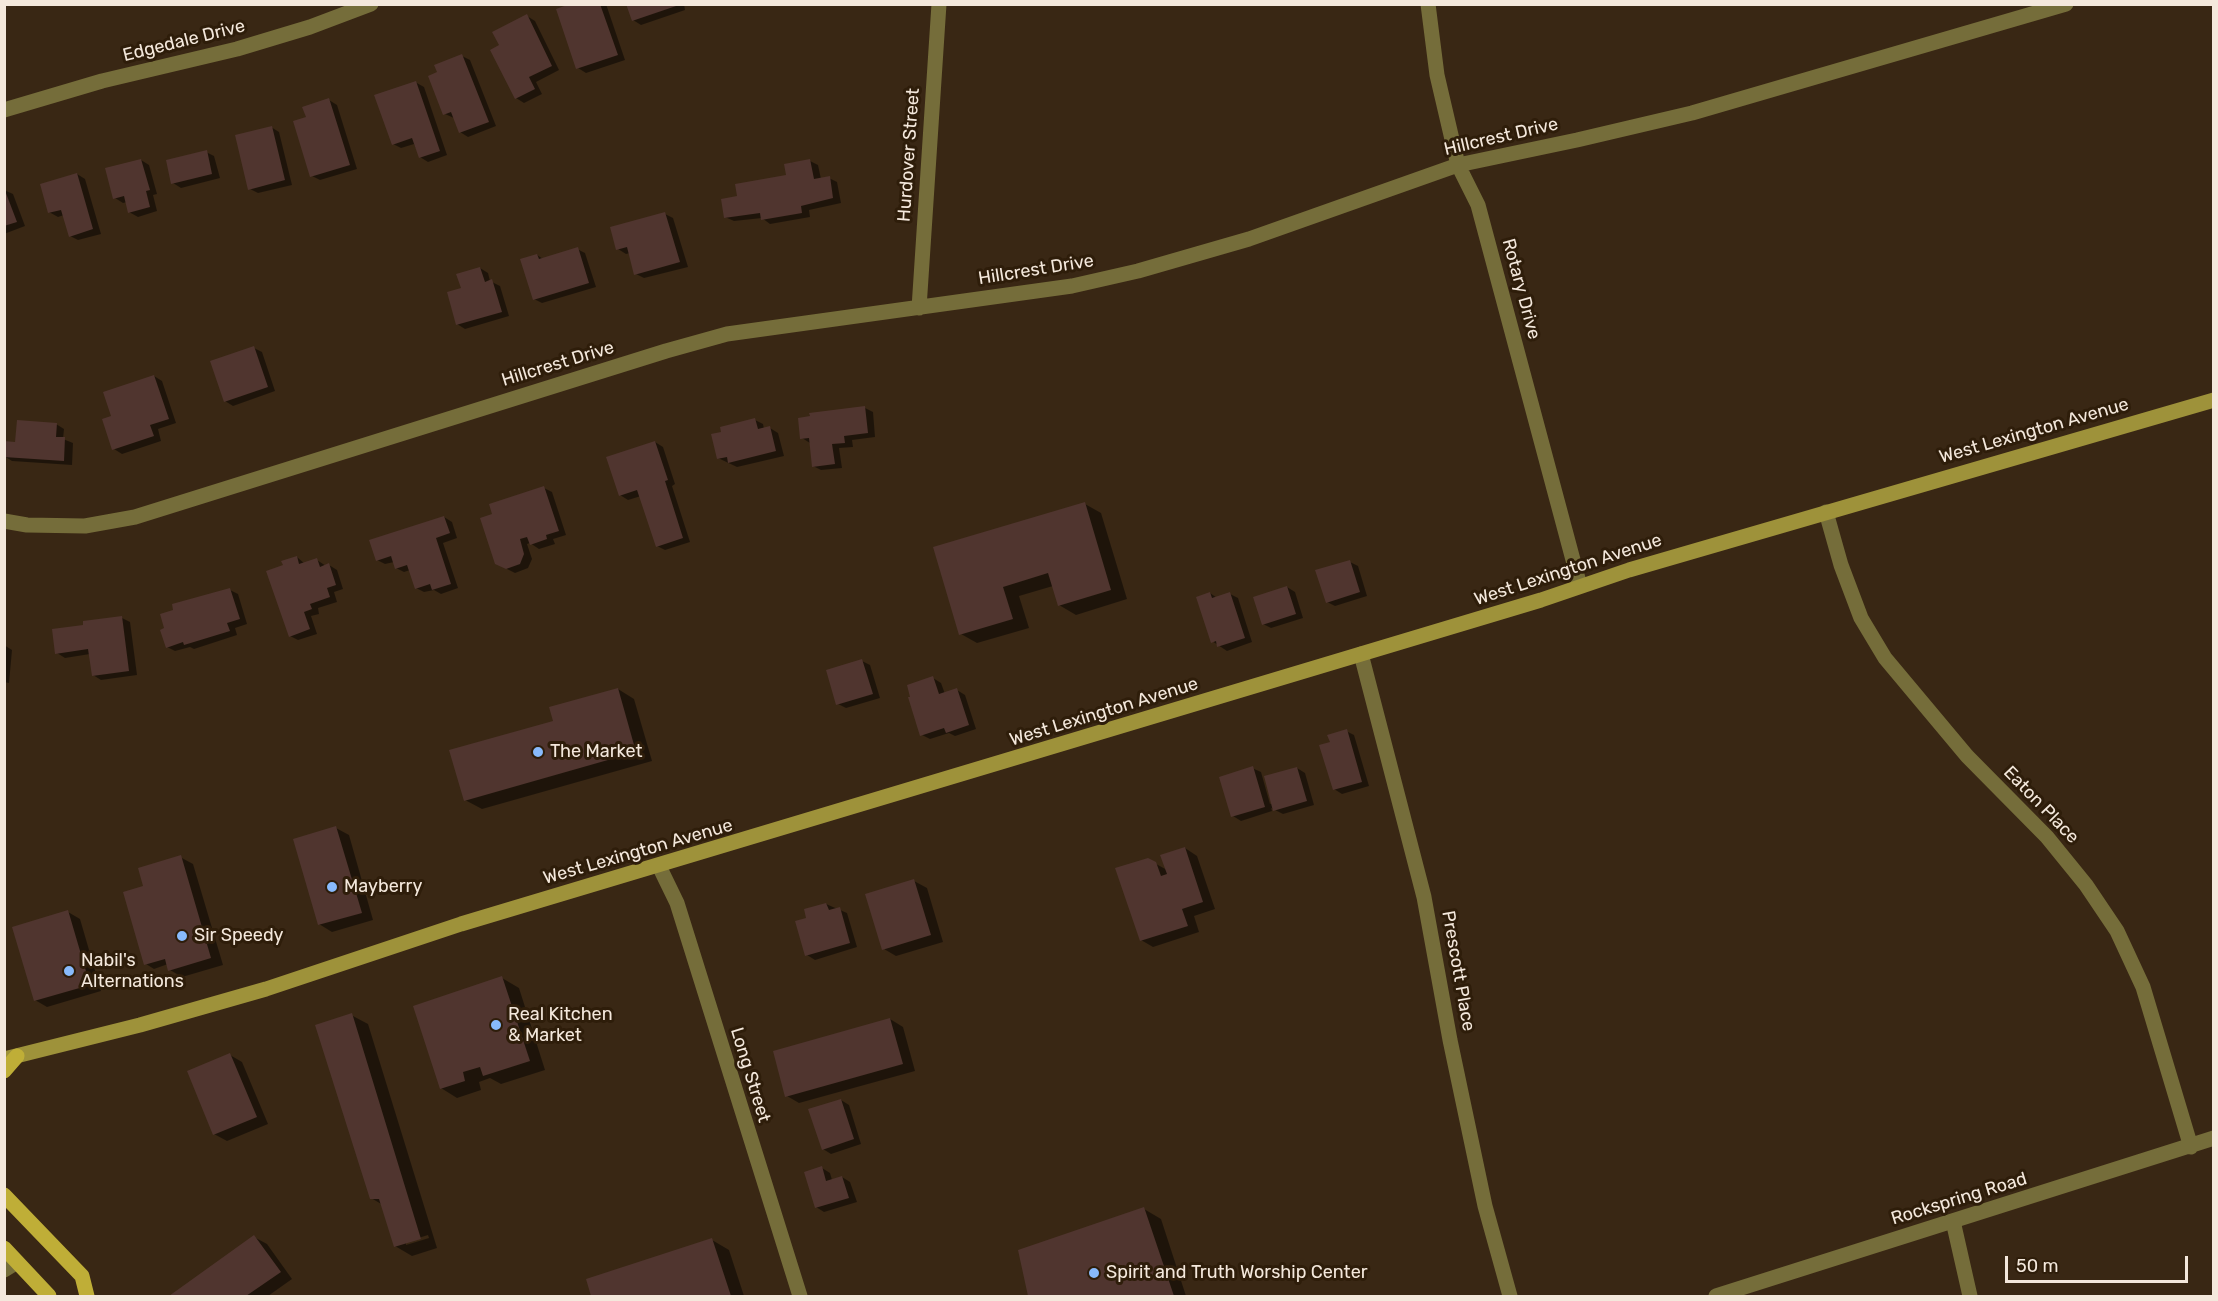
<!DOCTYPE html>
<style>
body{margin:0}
#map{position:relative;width:2218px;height:1301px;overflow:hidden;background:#392714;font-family:Rubik,sans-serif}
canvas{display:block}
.frame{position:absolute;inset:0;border:6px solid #f4e8dc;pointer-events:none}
.scale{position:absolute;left:2005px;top:1256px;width:183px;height:27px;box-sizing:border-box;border:3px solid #f4e8dc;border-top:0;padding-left:8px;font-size:18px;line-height:21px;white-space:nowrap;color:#f4e8dc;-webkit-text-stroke:4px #2e1d0a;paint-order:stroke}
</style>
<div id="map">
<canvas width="2218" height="1301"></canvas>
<div class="frame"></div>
<div class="scale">50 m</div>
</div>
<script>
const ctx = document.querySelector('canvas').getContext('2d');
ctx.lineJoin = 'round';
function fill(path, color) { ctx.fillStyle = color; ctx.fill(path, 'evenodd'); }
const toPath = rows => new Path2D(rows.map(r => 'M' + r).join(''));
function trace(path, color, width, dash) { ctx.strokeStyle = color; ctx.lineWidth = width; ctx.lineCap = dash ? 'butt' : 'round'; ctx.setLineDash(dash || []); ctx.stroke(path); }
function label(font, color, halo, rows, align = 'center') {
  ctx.font = font + ' Rubik,sans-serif'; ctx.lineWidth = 6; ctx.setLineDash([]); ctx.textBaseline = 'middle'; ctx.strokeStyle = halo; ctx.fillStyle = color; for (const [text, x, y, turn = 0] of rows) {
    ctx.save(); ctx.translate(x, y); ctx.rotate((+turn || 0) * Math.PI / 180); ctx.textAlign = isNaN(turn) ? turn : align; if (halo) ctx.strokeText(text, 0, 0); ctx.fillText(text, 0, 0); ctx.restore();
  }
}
fill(toPath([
 [575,4,606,4,625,60,586,73,578,68],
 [628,4,684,4,685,10,641,25,633,20],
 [527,16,535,21,559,70,536,82,542,94,524,103,516,98,501,46],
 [462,56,470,60,496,126,468,137,460,132,454,118,445,114],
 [415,82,424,87,447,155,428,162,420,157,414,144,401,148,393,144],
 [329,100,337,105,357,169,320,180,312,176,307,118],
 [271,127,279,132,292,185,258,193,250,189],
 [206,152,214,156,220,178,181,188,173,183],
 [141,160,149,165,157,194,153,195,157,211,138,217,129,212,127,202,123,203,115,198],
 [810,161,818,165,821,179,829,178,837,182,841,203,809,210,810,217,770,224,762,218,734,221,725,217,739,198,787,177],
 [77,174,85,179,101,234,78,240,70,236,64,215,58,217,49,212],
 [4,190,13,194,25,226,4,234],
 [665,214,673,218,688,267,644,278,636,274,630,253,626,254,618,249],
 [577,249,585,253,596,287,542,303,534,299,537,255,543,259],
 [480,268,488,273,490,281,500,286,509,316,465,329,457,324,462,289],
 [254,348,262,352,275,391,233,406,225,401],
 [154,376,162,381,176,423,158,429,161,441,122,454,114,449,113,417],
 [865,408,873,412,875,437,852,440,853,447,839,448,842,468,821,470,813,466,810,443,802,438],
 [755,420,763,424,764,429,770,428,778,433,784,456,737,467,718,458],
 [56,424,64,429,63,439,73,443,72,465,12,461,4,456,17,443],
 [655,442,663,447,675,484,672,486,690,542,665,550,657,546,641,496,628,500,620,495],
 [544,488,552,492,566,535,553,539,555,544,539,549,530,543,527,544,532,559,528,568,515,573,505,568,494,515],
 [1085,504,1101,513,1127,599,1076,615,1059,605,1053,586,1019,596,1029,628,977,643,961,634,935,548],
 [444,517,452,522,457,538,443,543,458,588,441,594,434,590,424,592,416,588,410,570,404,572,396,568,394,562,385,564,377,560],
 [297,557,305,564,317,560,326,566,329,565,337,570,343,589,334,592,337,602,318,608,319,614,311,616,317,634,298,640,290,636,285,565],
 [1350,562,1358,566,1367,596,1335,606,1327,602],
 [1287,587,1295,592,1303,618,1271,628,1263,624],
 [230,590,238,594,247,624,235,628,237,635,194,649,190,647,175,651,167,647],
 [1210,593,1217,598,1230,594,1238,598,1252,642,1227,651,1212,641],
 [122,618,130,622,137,675,101,680,93,675,90,654,65,658,57,653,85,626],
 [4,645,12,650,9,683,4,682],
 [862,661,870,665,880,698,846,708,838,704],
 [933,678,941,683,945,694,957,690,965,695,976,729,955,736,949,733,930,739,922,735],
 [618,689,634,699,652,761,482,809,465,800],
 [1346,731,1354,735,1369,786,1342,794,1334,789,1332,743],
 [1252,768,1261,772,1270,804,1273,803,1297,768,1305,773,1314,805,1283,814,1271,808,1272,811,1241,821,1233,816],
 [336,828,349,835,373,920,332,932,319,924],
 [1185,848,1197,856,1215,909,1194,916,1199,932,1153,947,1141,940,1147,859,1167,870],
 [180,857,193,864,223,965,182,977,170,970,168,964,154,969,146,964,145,887],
 [914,881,927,888,943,942,896,956,884,949],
 [826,904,847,913,857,947,815,960,807,955,808,919],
 [68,912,80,919,101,991,47,1007,35,1000],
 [502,978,519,988,545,1070,501,1084,490,1078,479,1082,481,1090,457,1098,441,1088],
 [351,1015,368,1024,437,1248,412,1256,395,1246,383,1205,371,1198],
 [428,1235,429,1238,406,1245,406,1242],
 [890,1019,903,1027,915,1071,799,1103,787,1096],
 [230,1055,242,1062,268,1124,227,1141,214,1134],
 [841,1100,849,1105,861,1144,831,1154,823,1149],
 [822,1168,830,1173,832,1180,842,1177,850,1182,857,1202,824,1212,816,1207],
 [1144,1209,1161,1219,1186,1296,1030,1296,1019,1251],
 [254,1237,267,1244,292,1279,268,1296,171,1296],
 [712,1240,729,1250,744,1296,593,1296,587,1280]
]), '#0007');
fill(toPath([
 [570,4,600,4,618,55,576,69,556,9],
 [626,4,679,4,679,5,632,21],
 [527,14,552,66,529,77,535,89,515,99,490,50,499,45,492,32],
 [462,54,489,122,459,133,451,112,443,115,428,76,437,72,434,65],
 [416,81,440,151,419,158,412,138,392,145,374,95],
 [329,98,350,165,310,177,293,121,306,117,302,107],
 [272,126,285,180,248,190,235,135],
 [207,150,212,174,171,184,166,160],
 [141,159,150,190,146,191,150,207,128,213,124,196,113,199,105,168],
 [810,159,814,179,830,176,833,198,801,206,802,213,761,220,760,213,724,218,721,199,737,196,735,184,786,175,784,164],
 [77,173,93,229,69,237,61,210,48,213,40,184],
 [4,188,17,222,4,226],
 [665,212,680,262,634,275,627,247,616,250,610,227],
 [578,247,589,283,533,300,520,259,537,254,539,259],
 [480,267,485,282,492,279,502,312,456,325,447,292,461,288,456,274],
 [254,346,268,387,224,402,210,361],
 [154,375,169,419,150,425,154,436,112,450,102,419,111,416,103,392],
 [865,406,868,433,844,436,845,443,832,444,835,464,812,467,809,438,800,439,798,418,810,416,809,413],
 [755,418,758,429,770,426,776,451,728,463,727,457,717,459,711,434,721,432,720,427],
 [17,420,57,423,56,437,65,437,64,461,4,457,4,441,15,442],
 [655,441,668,480,665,481,683,538,656,547,637,490,619,496,606,457],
 [544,486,559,531,546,535,547,539,530,545,527,537,520,539,524,554,520,564,506,569,495,564,480,518,492,514,489,504],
 [1085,502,1111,590,1058,606,1048,573,1003,587,1013,619,959,635,933,547],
 [444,516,450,533,436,538,451,584,432,590,430,584,415,589,407,565,395,569,391,556,376,561,369,540],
 [297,556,299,564,317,558,320,567,329,563,336,585,327,588,330,597,310,604,312,609,304,612,310,629,289,637,266,571,283,565,281,561],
 [1350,560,1360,592,1326,603,1315,570],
 [1287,586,1296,614,1262,625,1253,597],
 [230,588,240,619,227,623,230,631,184,645,183,642,166,648,160,630,164,628,160,614,173,610,172,604],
 [1210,592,1212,598,1230,592,1245,638,1217,647,1216,641,1211,643,1196,597],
 [122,616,129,671,92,676,88,649,55,654,52,629,83,625,83,621],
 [862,659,873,694,836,705,826,670],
 [933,676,939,694,957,688,969,725,946,733,944,728,920,736,908,697,910,697,907,685],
 [618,688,636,752,464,801,449,750,553,721,549,707],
 [1347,729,1362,782,1333,790,1319,745,1330,742,1327,735],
 [1253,766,1265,807,1231,817,1219,777],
 [1297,767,1307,801,1273,811,1264,776],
 [336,826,362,913,318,925,293,839],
 [1185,847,1203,902,1182,909,1188,926,1140,941,1115,868,1148,858,1156,862,1161,876,1167,874,1160,855],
 [181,855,211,958,168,971,165,959,144,965,123,892,143,886,138,868],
 [914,879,931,935,882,950,865,894],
 [826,903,829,910,840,907,850,943,805,956,795,921,806,918,804,909],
 [68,910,90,985,34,1001,12,927],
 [502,976,530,1061,483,1076,480,1067,463,1072,465,1081,440,1089,413,1006],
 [352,1013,421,1239,394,1247,379,1199,370,1199,315,1025],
 [890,1018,903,1064,785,1097,773,1051],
 [230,1053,257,1117,213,1135,187,1071],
 [841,1099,854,1139,822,1150,808,1109],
 [822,1166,826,1181,842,1176,849,1198,815,1208,804,1172],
 [1144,1207,1174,1296,1028,1296,1018,1250],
 [254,1235,281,1272,246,1296,169,1296],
 [712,1238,731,1296,591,1296,586,1279]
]), '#50352f');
trace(toPath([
 [1428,4,1437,75,1458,165,1478,205,1580,586],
 [4,110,102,81,237,49,310,27,371,4],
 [919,308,939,4],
 [1826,512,1841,565,1861,618,1885,658,1967,756,2047,837,2086,885,2117,931,2143,987,2191,1147],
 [4,521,27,525,85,526,135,517,666,351,727,334,1072,286,1138,271,1249,239,1458,165,1577,140,1692,113,2066,4],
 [1361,654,1424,897,1450,1040,1485,1206,1510,1296],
 [659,866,677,903,800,1296],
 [1953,1221,1970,1296],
 [4,1270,17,1262],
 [1716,1296,2214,1138]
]), '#756d3a', 15);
trace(toPath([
 [4,1059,140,1025,266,989,461,924,1541,600,1629,570,2214,400]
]), '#9e923a', 15);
trace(toPath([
 [4,1071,17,1056],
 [4,1195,82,1276,87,1296],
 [4,1248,49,1296]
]), '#bfae37', 15);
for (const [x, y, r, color] of [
 [538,752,6,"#88bafc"],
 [332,887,6,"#88bafc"],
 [182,936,6,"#88bafc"],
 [69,971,6,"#88bafc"],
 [496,1025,6,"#88bafc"],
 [1094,1273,6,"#88bafc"]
]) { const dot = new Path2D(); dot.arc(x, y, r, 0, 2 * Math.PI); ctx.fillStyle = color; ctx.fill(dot); trace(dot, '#2e1d0a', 2); }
label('18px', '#f4e8dc', '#2e1d0a', [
 ["Edgedale Drive",184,41,-14],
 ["Hillcrest Drive",1501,137,-13],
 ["Hurdover Street",909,155,-86],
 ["Hillcrest Drive",1036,270,-9],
 ["Rotary Drive",1521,289,75],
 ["Hillcrest Drive",558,364,-17],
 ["West Lexington Avenue",2034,431,-16],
 ["West Lexington Avenue",1568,570,-18],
 ["West Lexington Avenue",1104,712,-17],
 ["Eaton Place",2041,805,46],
 ["West Lexington Avenue",638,852,-16],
 ["Prescott Place",1458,971,80],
 ["Long Street",750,1075,73],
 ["Rockspring Road",1959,1199,-17]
]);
label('18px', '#f4e8dc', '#2e1d0a', [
 ["The Market",550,752],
 ["Mayberry",344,887],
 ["Sir Speedy",194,936],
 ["Nabil's",81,961],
 ["Alternations",81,982],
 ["Real Kitchen",508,1015],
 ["& Market",508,1036],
 ["Spirit and Truth Worship Center",1106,1273]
], 'left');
</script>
